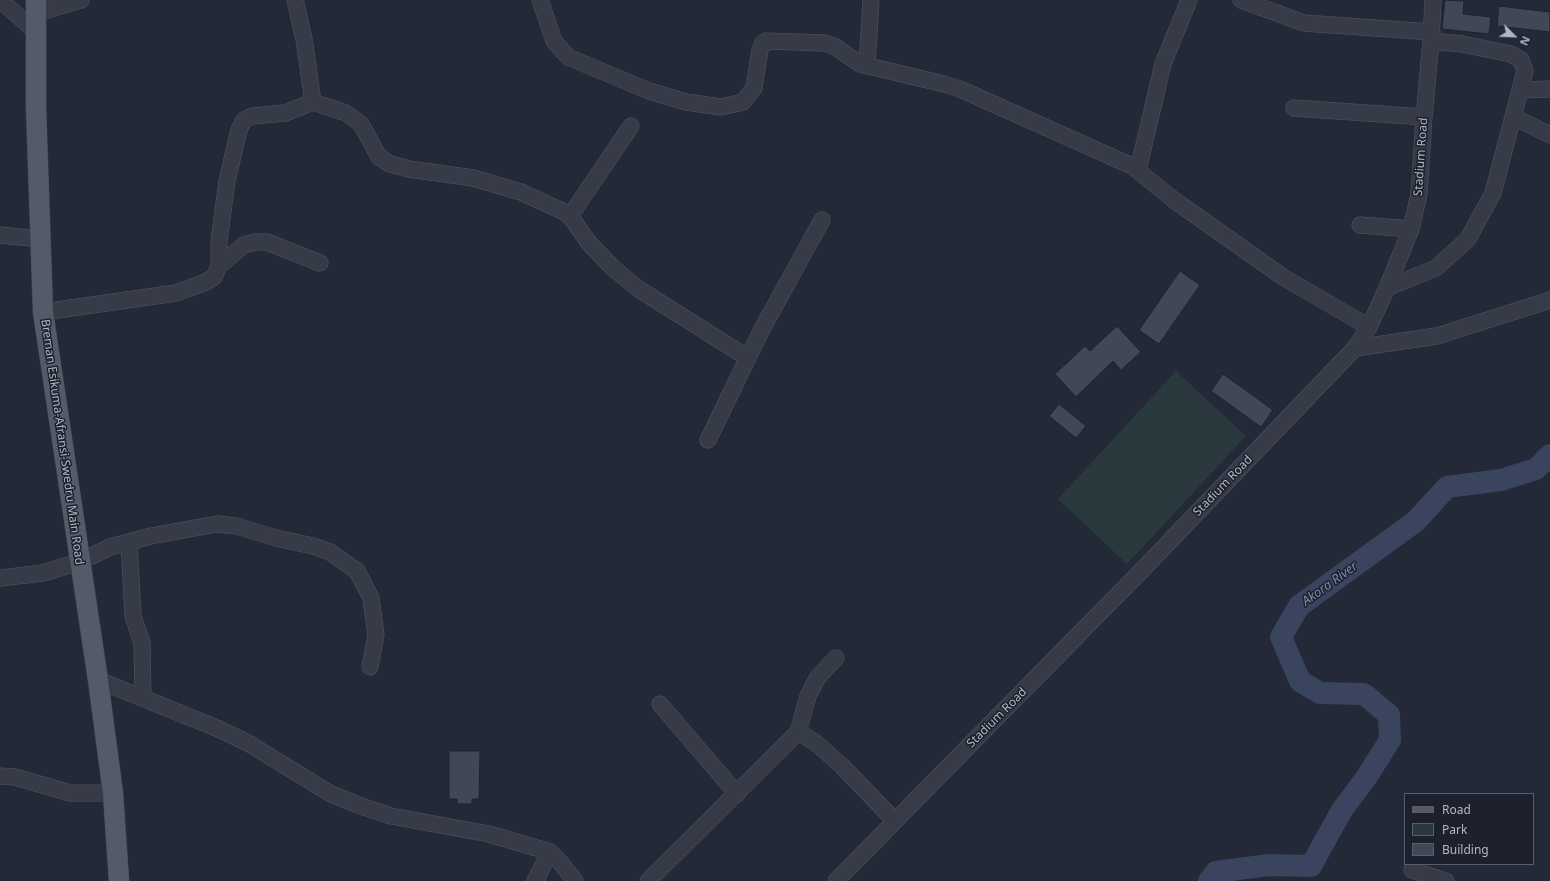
<!DOCTYPE html>
<style>
body{margin:0}
#map{position:relative;width:1550px;height:881px;overflow:hidden;background:#242937;font-family:"Noto Sans",sans-serif}
canvas{display:block}
.legend{position:absolute;left:1404px;top:793px;width:130px;height:72px;box-sizing:border-box;background:#1c212d;border:1px solid #585d69;margin:0;padding:5px 7px;list-style:none;font-size:12px;color:#b2b6c4}
.legend li{display:flex;align-items:center;gap:8px;height:20px}
.legend b{width:20px;border:1px solid #585d69}
.north{position:absolute;left:1494px;top:16px;width:40px;height:40px;-webkit-text-stroke:3px #1c212d;paint-order:stroke;rotate:114deg;font-size:11px;font-weight:700;line-height:16px;text-align:center;color:#b2b6c4}
.north::after{content:'';display:block;margin:auto;width:14px;height:18px;background:#b2b6c4;clip-path:polygon(50% 0,100% 100%,50% 72%,0 100%)}
</style>
<div id="map">
<canvas width="1550" height="881"></canvas>
<ul class="legend">
<li><b style="height:5px;background:#555a68"></b>Road</li>
<li><b style="height:11px;background:#2a393d"></b>Park</li>
<li><b style="height:11px;background:#404757"></b>Building</li>
</ul>
<div class="north">N</div>
</div>
<script>
const ctx = document.querySelector('canvas').getContext('2d');
ctx.lineJoin = 'round';
function fill(path, color) { ctx.fillStyle = color; ctx.fill(path, 'evenodd'); }
const toPath = rows => new Path2D(rows.map(r => 'M' + r).join(''));
function trace(path, color, width, dash) { ctx.strokeStyle = color; ctx.lineWidth = width; ctx.lineCap = dash ? 'butt' : 'round'; ctx.setLineDash(dash || []); ctx.stroke(path); }
function label(font, color, halo, rows, align = 'center') {
  ctx.font = font + ' "Noto Sans",sans-serif'; ctx.lineWidth = 3; ctx.setLineDash([]); ctx.textBaseline = 'middle'; ctx.strokeStyle = halo; ctx.fillStyle = color; for (const [text, x, y, turn = 0] of rows) {
    ctx.save(); ctx.translate(x, y); ctx.rotate((+turn || 0) * Math.PI / 180); ctx.textAlign = isNaN(turn) ? turn : align; if (halo) ctx.strokeText(text, 0, 0); ctx.fillText(text, 0, 0); ctx.restore();
  }
}
fill(toPath([
 [1176,371,1246,436,1127,564,1058,499]
]), '#2a393d');
trace(toPath([
 [1209,881,1216,872,1269,865,1311,866,1342,810,1366,778,1390,740,1389,715,1364,694,1320,693,1300,681,1281,637,1299,606,1416,521,1447,487,1501,480,1536,469,1550,455]
]), '#3a445f', 22);
const building = toPath([
 [1445,0,1464,1,1463,14,1491,17,1489,34,1442,29,1445,0],
 [1499,6,1550,12,1550,32,1497,26,1499,6],
 [1180,271,1200,285,1159,344,1139,330,1180,271],
 [1117,326,1141,352,1121,370,1113,361,1076,397,1055,374,1085,346,1090,351,1117,326],
 [1223,374,1273,410,1261,427,1211,391,1223,374],
 [1059,404,1086,426,1076,438,1049,416,1059,404],
 [449,751,480,751,479,799,472,799,472,804,457,804,457,799,449,799,449,751]
]);
fill(building, '#404757');
trace(building, '#1e232f', 1);
const minor = toPath([
 [0,0,36,32],
 [295,0,304,39,313,102,346,113,361,124,379,157,390,164,409,169,473,178,521,192,562,211,570,216,589,243,612,267,637,288,748,358],
 [540,0,554,41,568,57,649,91,686,102,721,107,743,102,754,88,760,50,763,43,766,41,825,43,834,46,860,64,944,84,960,89,1132,166,1174,200,1283,277,1369,327],
 [1241,0,1304,23,1432,32],
 [36,13,81,0],
 [867,66,871,0],
 [1520,90,1550,89],
 [1294,108,1424,117],
 [1514,117,1550,135],
 [1138,170,1163,64,1189,0],
 [570,216,631,126],
 [1360,225,1411,229],
 [0,235,40,239],
 [219,266,244,245,255,242,267,242,320,263],
 [1387,288,1436,268,1468,239,1493,193,1525,71,1521,60,1511,54,1462,44,1431,41],
 [43,312,176,293,206,282,214,277,219,266,219,241,227,181,239,130,244,120,252,116,285,113,313,102],
 [1355,348,1437,336,1550,300],
 [708,440,761,331,822,220],
 [129,542,133,616,142,643,143,698],
 [0,578,43,573,79,562,110,547,151,536,217,524,237,526,276,538,313,546,330,552,357,571,371,598,376,635,370,667],
 [98,680,219,729,248,743,331,794,364,807,391,816,489,834,550,852,560,862,575,881],
 [660,704,737,794],
 [798,732,808,696,818,677,836,658],
 [0,776,15,777,70,793,113,793],
 [1412,870,1446,881],
 [535,881,550,852],
 [648,881,798,732,816,743,842,766,895,821],
 [836,881,1145,567,1355,348,1369,327,1387,288,1411,229,1419,194,1424,117,1431,41,1433,0]
]);
const major = toPath([
 [36,0,36,107,43,312,98,680,113,793,119,881]
]);
trace(minor, '#525663', 17);
trace(major, '#404551', 21);
trace(minor, '#373b48', 16);
trace(major, '#555a68', 20);
label('12px', '#b2b6c4', '#1c212d', [
 ["Stadium Road",1421,157,-86],
 ["Breman Esikuma-Afransi-Swedru Main Road",62,442,82],
 ["Stadium Road",1223,486,-46],
 ["Stadium Road",997,718,-45]
]);
label('italic 13px', '#7c89aa', '#1c212d', [
 ["Akora River",1330,584,-36]
]);
</script>
